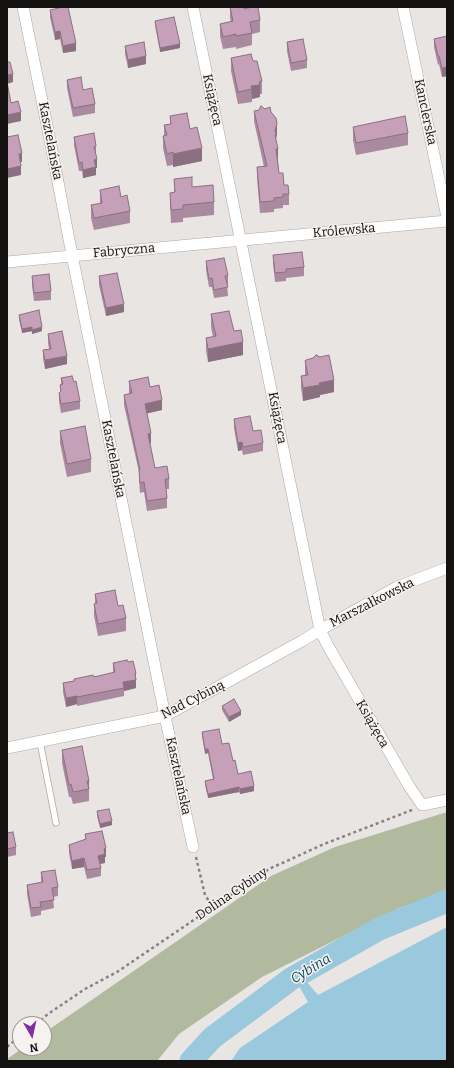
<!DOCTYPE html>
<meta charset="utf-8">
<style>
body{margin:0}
#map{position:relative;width:454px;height:1068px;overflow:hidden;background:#e8e5e3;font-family:Bitter,serif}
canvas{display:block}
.frame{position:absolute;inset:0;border:8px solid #131211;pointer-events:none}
.north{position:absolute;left:12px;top:1016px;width:40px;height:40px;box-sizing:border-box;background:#f6f2f0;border:1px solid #9b9897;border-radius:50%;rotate:171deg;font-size:11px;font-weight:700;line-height:16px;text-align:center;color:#131211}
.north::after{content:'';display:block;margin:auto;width:14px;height:18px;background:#7c30a2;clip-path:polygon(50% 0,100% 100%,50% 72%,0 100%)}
</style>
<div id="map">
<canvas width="454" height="1068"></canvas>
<div class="frame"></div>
<div class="north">N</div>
</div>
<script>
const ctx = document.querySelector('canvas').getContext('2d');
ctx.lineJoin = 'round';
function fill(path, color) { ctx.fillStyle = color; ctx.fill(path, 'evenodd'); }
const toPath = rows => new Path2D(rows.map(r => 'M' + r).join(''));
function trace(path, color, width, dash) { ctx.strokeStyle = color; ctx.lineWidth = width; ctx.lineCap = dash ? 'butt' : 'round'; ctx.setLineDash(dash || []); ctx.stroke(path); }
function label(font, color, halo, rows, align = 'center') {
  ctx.font = font + ' Bitter,serif'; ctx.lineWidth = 3; ctx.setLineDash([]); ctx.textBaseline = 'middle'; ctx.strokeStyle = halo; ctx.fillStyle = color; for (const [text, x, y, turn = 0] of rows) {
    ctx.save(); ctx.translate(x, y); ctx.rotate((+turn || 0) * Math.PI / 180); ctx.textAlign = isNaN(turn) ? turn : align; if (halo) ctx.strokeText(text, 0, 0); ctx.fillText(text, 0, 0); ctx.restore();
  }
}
fill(toPath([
 [447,812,447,894,399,908,262,977,179,1034,157,1061,7,1061,7,1059,23,1048,44,1048,44,1033,271,876,335,847]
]), '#b1ba9f');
fill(toPath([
 [447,927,447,1061,231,1061,240,1048,308,1002,299,986,306,981,318,995]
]), '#9ac8dc');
trace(toPath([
 [191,1061,212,1038,291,979,379,929,447,901]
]), '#9ac8dc', 23);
const service = toPath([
 [40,742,56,823]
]);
const minor = toPath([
 [23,7,49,135,72,255,165,716,193,847],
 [193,7,320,630,328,646,409,786,422,805,447,800],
 [403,7,447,217],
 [7,262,447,221],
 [7,748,165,716,302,641,320,630,397,587,447,568]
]);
trace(service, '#aca9a7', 7);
trace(minor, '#aca9a7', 12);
trace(toPath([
 [196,857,205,895,213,907],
 [36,1024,48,1014,85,989,117,972,269,869,324,844,412,810],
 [7,1047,20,1036]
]), '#868482', 2.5, [3, 3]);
trace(service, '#fff', 5.5);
trace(minor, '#fff', 11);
fill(toPath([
 [230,7,244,9,260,20,260,32,252,34,252,45,236,49,236,47,223,49,220,36,220,24,231,22,230,18],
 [50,10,76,51,63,53,60,39,55,40,50,17],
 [155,21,180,48,160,52,155,25],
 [447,36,447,76,442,77,439,64,438,65,434,47,434,39],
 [287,42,307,60,307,68,291,71,287,51],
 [125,46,146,64,128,68,125,54],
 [231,58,253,61,262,81,262,94,260,94,260,97,252,99,252,102,238,104,231,71],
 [67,80,83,90,95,104,95,113,73,117,67,88],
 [254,111,271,112,277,134,276,139,279,173,289,194,289,205,283,205,283,208,274,209,274,212,260,213,257,178,257,167,264,167,254,121],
 [170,116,190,129,202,161,173,167,173,165,167,166,163,148,163,136,164,136,164,125,170,124],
 [353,127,408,133,408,145,356,155,353,140],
 [74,137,96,146,96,155,97,168,96,168,96,175,83,178,82,171,79,171,74,145],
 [174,179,192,187,214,202,214,215,183,218,183,222,171,223,170,205,170,193,174,192],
 [100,190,121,197,130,211,130,223,94,230,91,218,91,205,100,204],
 [273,255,304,267,304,276,286,278,286,281,275,282,273,263],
 [206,261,228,275,228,284,227,284,228,296,214,298,212,287,209,287,206,270],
 [32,276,51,291,51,300,34,301,32,285],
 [99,276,124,312,106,316,99,285],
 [211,314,234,331,243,355,208,362,206,351,206,338,213,337,211,327],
 [19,315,42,331,32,334,32,331,22,333,19,319],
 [48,334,67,364,45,369,43,359,43,350,49,349,48,343],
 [305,361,334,392,320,395,320,397,303,401,301,388,301,376,305,375],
 [61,378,74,382,80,401,80,409,61,413,59,401,59,393,60,392,60,385,61,384],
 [129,381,150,387,162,410,147,413,151,443,150,444,155,468,169,479,169,489,166,489,167,498,167,508,147,511,144,492,140,493,139,480,139,472,124,405,124,395,129,394],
 [234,419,253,431,263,443,263,451,243,455,242,450,238,451,234,428],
 [60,431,91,459,91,472,67,477,60,443],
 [95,594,118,606,126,618,126,631,98,636,94,616,94,604,95,604],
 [128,662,136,673,136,688,124,691,124,696,77,706,77,704,66,707,63,692,63,683,113,673,113,663],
 [222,706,241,715,229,722,222,710],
 [202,732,222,744,233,761,238,774,254,791,240,794,239,792,208,798,205,785,205,781,213,779,208,753,205,754,202,736],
 [62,750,89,781,89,801,73,804,71,797,69,797,62,763],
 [97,811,112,825,100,828,97,816],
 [7,833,16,847,16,855,7,857],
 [85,834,106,857,105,857,105,863,100,864,101,868,101,876,87,879,84,867,72,869,69,853,69,845,85,840],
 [41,872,58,887,58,896,53,897,54,908,41,911,41,915,31,917,27,894,27,885,41,882]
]), '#aa8a9e');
fill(toPath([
 [60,31,60,39,55,40,55,32],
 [76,43,76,51,63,53,63,46],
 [180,44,180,48,160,52,160,48],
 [146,56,146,64,128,68,128,60],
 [447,67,447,76,442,77,442,68],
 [13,74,13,82,7,84,7,75],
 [260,85,260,97,252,99,251,86],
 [21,112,21,121,7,124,7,115],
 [277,124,277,134,276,138,276,145,275,130],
 [202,148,202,161,173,167,173,154],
 [276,149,278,149,278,159,276,160],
 [22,153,22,162,19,162,19,154],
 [97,159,97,168,96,168,96,175,83,178,83,170,94,160],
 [21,166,21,175,7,178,7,169],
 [124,304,124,312,106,316,106,308],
 [32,327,32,331,22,333,22,329],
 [42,327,42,331,32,334,32,330],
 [243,342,243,355,208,362,208,349],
 [67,356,67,364,45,369,45,360],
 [334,380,334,392,320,395,320,397,303,401,303,388,319,383],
 [162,400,162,410,145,414,145,404],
 [151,433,151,443,148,444,148,434],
 [242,442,242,450,238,451,238,443],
 [136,680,136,688,124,691,123,682],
 [77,696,77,704,66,707,66,698],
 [241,711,241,715,229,722,229,717],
 [205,749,208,749,208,753,205,754],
 [87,781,89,781,89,793,89,789],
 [254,786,254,791,240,794,240,789],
 [239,787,239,792,208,798,208,794],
 [112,821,112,825,100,828,100,824],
 [106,848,106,857,105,857,105,863,98,864,98,856,104,849],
 [84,858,84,867,72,869,72,861]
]), '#8b7081');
const building = toPath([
 [63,7,68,7,76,43,63,46,60,31,55,32,50,10,63,7],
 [230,7,244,7,244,9,252,7,258,7,260,20,250,22,252,33,236,36,236,34,223,37,220,24,233,21,230,7],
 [174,17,180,44,160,48,155,21,174,17],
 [447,36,447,67,442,68,439,56,438,56,434,39,447,36],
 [303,39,307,60,291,63,287,42,303,39],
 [144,42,146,56,128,60,125,46,144,42],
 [251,54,253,61,257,61,262,81,259,82,260,85,251,86,252,89,238,92,231,58,251,54],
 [7,62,10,62,13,74,7,75,7,62],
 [81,77,83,90,92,88,95,104,73,108,67,80,81,77],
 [7,82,11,103,18,101,21,112,7,115,7,82],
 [261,106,265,109,270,107,271,112,276,118,277,124,275,130,276,135,275,135,278,149,276,149,279,173,283,173,284,185,288,185,289,194,283,194,283,197,274,198,274,201,260,202,257,167,267,166,254,111,259,110,261,106],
 [187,113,190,129,197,127,202,148,173,154,173,152,167,154,163,136,167,135,164,125,171,124,170,116,187,113],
 [405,116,408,133,356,143,353,127,405,116],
 [94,133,96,146,94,147,97,159,94,160,96,167,83,170,82,162,79,163,74,137,94,133],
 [18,135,22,153,19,154,21,166,7,169,7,137,18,135],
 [192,177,192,187,213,185,214,202,183,205,183,209,171,210,170,193,175,192,174,179,192,177],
 [119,186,121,197,127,195,130,211,94,218,91,205,102,203,100,190,119,186],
 [302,252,304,267,286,269,286,272,275,273,273,255,302,252],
 [224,258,228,275,225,276,228,287,214,290,212,278,209,279,206,261,224,258],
 [117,273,124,304,106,308,99,276,117,273],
 [49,274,51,291,34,293,32,276,49,274],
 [39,310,42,327,32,330,32,327,22,329,19,315,39,310],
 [229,311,234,331,241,330,243,342,208,349,206,338,216,336,211,314,229,311],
 [62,331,67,356,45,360,43,350,51,349,48,334,62,331],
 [316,355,320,357,329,355,334,380,319,383,320,385,303,388,301,376,308,375,305,361,306,360,313,358,316,355],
 [72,376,74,382,76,381,80,401,61,404,59,393,61,391,60,385,63,384,61,378,72,376],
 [148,377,150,387,159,385,162,400,145,404,151,433,148,434,155,468,167,466,169,479,165,479,167,498,147,501,144,482,140,483,139,470,140,470,124,395,132,393,129,381,148,377],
 [250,416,253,431,261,430,263,443,243,447,242,442,238,443,234,419,250,416],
 [85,426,91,459,67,464,60,431,85,426],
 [115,590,118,606,123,605,126,618,98,624,94,604,97,603,95,594,115,590],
 [127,660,128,662,133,661,136,673,135,673,136,680,123,682,124,688,77,697,77,696,66,698,63,683,74,681,74,679,93,675,94,677,115,672,113,663,127,660],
 [234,699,241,711,229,717,222,706,234,699],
 [219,729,222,744,229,743,233,761,235,760,238,774,251,771,254,786,240,789,239,787,208,794,205,781,214,779,208,749,205,749,202,732,219,729],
 [82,746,89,781,87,781,89,789,73,792,71,784,69,785,62,750,82,746],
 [109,809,112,821,100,824,97,811,109,809],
 [102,831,106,848,104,849,105,854,98,856,101,868,87,870,84,858,72,861,69,845,86,839,85,834,102,831],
 [13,832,16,847,7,849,7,833,13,832],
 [55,870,58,887,52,888,54,900,40,902,41,907,31,908,27,885,43,882,41,872,55,870]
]);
fill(building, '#c6a0b8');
trace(building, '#8b7081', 1);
label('13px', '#131211', '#f6f2f0', [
 ["Książęca",212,100,78],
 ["Kanclerska",425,112,78],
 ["Kasztelańska",50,141,79],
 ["Królewska",344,231,-5],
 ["Fabryczna",124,251,-5],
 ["Książęca",277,418,79],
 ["Kasztelańska",113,459,79],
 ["Marszałkowska",372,603,-27],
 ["Nad Cybiną",193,700,-27],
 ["Książęca",372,724,60],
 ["Kasztelańska",178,776,78],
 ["Dolina Cybiny",232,894,-34]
]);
label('italic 14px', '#0e4c61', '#f6f2f0', [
 ["Cybina",311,969,-31]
]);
</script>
